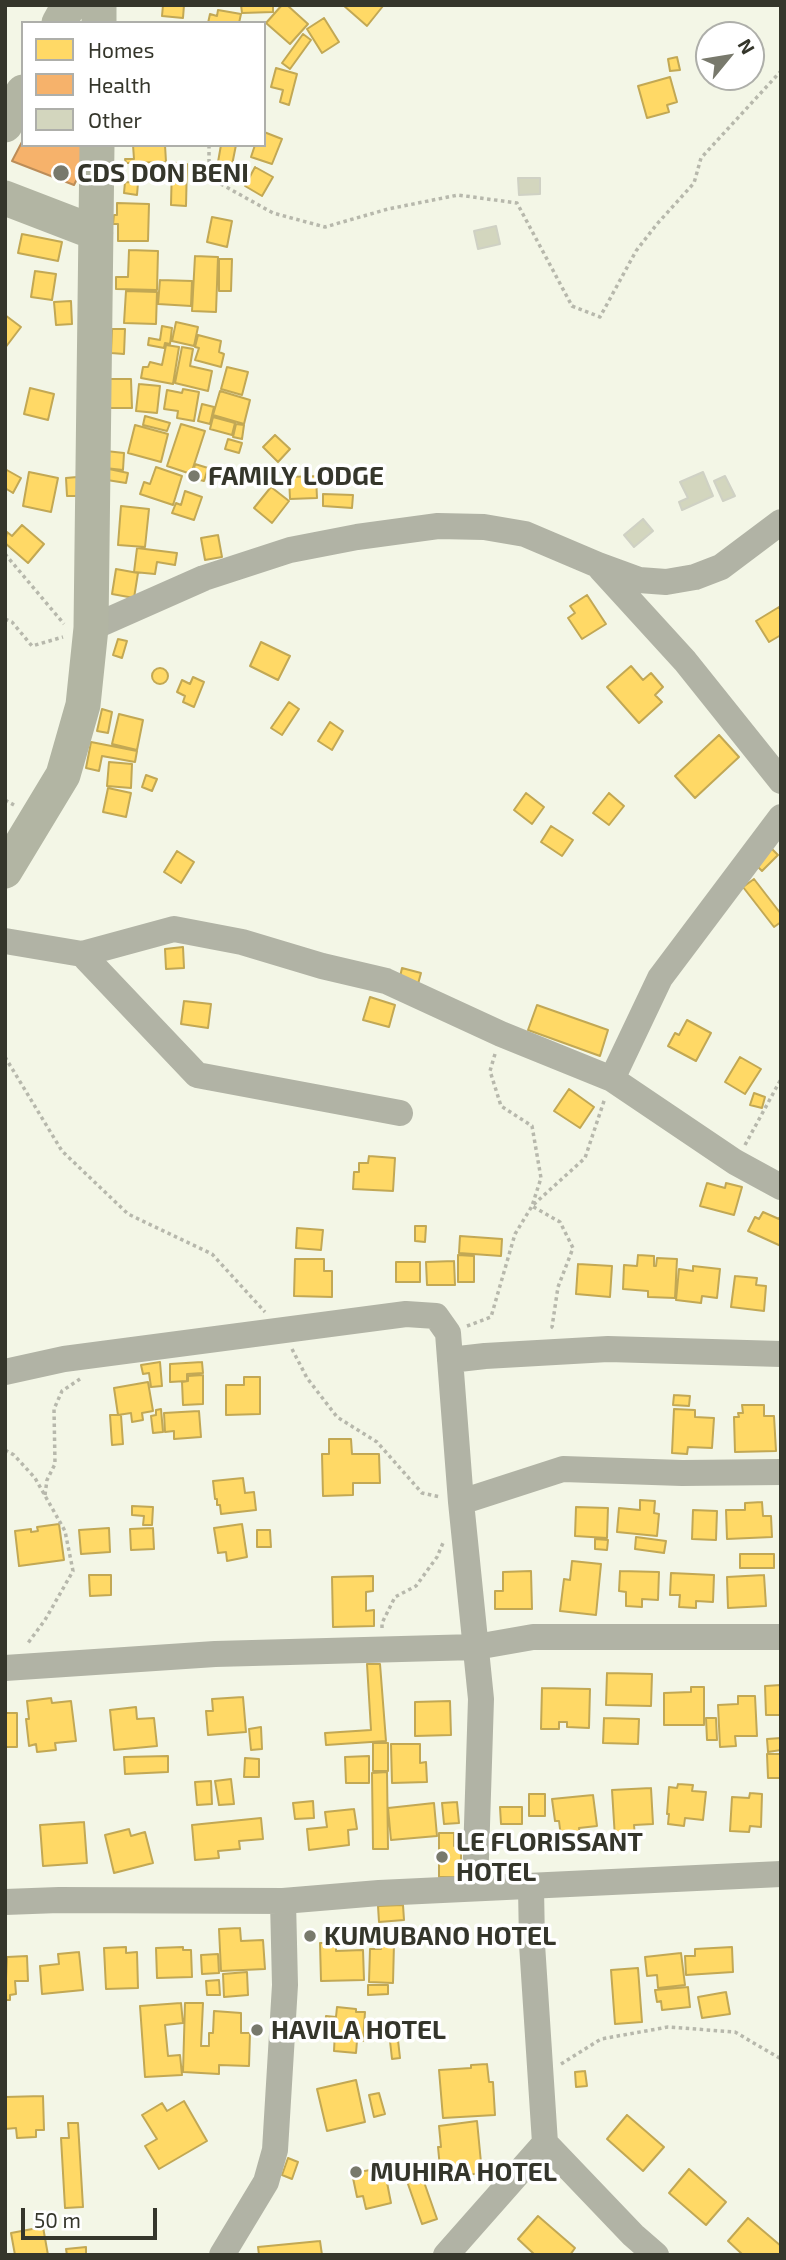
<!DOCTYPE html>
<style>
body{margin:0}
#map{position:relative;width:786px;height:2260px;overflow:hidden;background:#f3f6e6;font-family:"Exo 2",sans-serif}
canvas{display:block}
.frame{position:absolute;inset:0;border:7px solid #35362b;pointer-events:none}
.legend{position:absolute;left:21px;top:21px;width:245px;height:126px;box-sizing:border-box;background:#fff;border:2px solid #aeafaa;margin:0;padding:9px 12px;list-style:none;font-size:21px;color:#35362b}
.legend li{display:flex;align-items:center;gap:14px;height:35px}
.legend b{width:35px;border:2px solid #aeafaa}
.north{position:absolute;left:695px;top:21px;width:70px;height:70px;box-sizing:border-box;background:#fff;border:2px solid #aeafaa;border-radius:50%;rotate:60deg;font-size:19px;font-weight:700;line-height:28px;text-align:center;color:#35362b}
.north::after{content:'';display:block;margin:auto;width:24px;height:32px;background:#78796c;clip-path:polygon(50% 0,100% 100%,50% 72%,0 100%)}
.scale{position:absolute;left:21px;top:2208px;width:136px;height:32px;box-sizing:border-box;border:4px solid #35362b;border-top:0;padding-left:9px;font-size:21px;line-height:24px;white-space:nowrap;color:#35362b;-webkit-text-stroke:5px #fff;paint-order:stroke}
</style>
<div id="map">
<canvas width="786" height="2260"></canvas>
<div class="frame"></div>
<ul class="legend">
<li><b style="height:19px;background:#ffd966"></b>Homes</li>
<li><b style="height:19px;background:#f6b26b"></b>Health</li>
<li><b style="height:19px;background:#d3d6be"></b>Other</li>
</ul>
<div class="north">N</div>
<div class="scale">50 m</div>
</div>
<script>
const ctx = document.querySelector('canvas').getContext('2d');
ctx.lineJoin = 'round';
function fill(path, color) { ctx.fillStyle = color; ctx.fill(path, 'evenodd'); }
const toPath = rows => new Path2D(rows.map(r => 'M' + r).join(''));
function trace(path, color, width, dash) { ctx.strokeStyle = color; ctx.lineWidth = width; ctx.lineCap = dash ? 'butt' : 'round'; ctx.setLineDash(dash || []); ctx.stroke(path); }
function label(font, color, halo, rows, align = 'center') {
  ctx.font = font + ' "Exo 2",sans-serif'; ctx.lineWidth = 7; ctx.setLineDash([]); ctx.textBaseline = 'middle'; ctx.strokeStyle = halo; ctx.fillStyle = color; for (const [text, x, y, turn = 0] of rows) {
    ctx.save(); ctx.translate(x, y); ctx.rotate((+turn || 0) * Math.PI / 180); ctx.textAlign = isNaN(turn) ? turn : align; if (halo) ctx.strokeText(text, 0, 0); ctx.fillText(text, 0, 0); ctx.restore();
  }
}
const homes = toPath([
 [163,5,184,5,183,18,162,16,163,5],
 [241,5,273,5,273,12,242,13,241,5],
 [282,5,287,5,308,24,290,44,266,23,282,5],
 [343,5,382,5,383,6,367,26,343,5],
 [218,10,241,14,239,23,208,23,210,14,217,16,218,10],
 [324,18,339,42,322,53,307,29,324,18],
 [303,34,311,40,290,69,282,63,303,34],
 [677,57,680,70,670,71,668,59,677,57],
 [276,68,297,74,289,105,280,102,283,90,271,87,276,68],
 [670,77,677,102,667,105,669,112,647,118,638,86,670,77],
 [264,132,282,139,272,164,251,157,255,145,264,145,264,132],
 [133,145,165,145,166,162,126,163,125,159,134,159,133,145],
 [221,145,236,145,232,165,218,162,221,145],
 [172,163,187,164,186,206,171,205,172,163],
 [255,167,273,177,262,196,245,186,255,167],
 [125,182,138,183,137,195,124,193,125,182],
 [117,203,149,204,148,241,118,241,118,224,113,224,114,215,117,215,117,203],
 [212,217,232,221,227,247,207,242,212,217],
 [22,234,62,242,58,261,18,253,22,234],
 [129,250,158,251,157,290,116,289,116,277,128,277,129,250],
 [195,256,218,257,216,312,192,311,195,256],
 [219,259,232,259,231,291,219,291,219,259],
 [35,271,56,274,52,300,31,297,35,271],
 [160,280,192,281,191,306,158,304,160,280],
 [126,291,157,292,156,324,124,323,126,291],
 [71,301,72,324,56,325,54,302,71,301],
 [5,315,21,327,5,348,5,315],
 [176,322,198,327,194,346,172,341,176,322],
 [162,326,172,328,170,344,165,343,164,348,148,345,149,338,160,340,162,326],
 [112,329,125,329,124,354,111,353,112,329],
 [198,335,221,341,219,352,224,354,221,367,195,360,199,348,195,347,198,335],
 [166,345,179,347,173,384,141,378,143,367,148,367,150,362,162,365,166,345],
 [182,347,193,349,190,366,212,371,208,391,175,383,182,347],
 [227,367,248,372,242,395,221,389,227,367],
 [109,379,131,379,132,408,110,408,109,379],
 [139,384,160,386,157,413,136,411,139,384],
 [30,388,54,394,48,420,24,414,30,388],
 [183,389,199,392,194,421,177,418,178,411,164,409,167,390,182,393,183,389],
 [220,391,250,400,244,424,213,415,220,391],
 [202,404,214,407,210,424,198,421,202,404],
 [145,416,170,423,167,431,143,425,145,416],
 [213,417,235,423,232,435,210,429,213,417],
 [181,424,205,431,191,474,167,466,181,424],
 [236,424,244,425,242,439,233,437,236,424],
 [135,425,168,434,161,462,128,453,135,425],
 [275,435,290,449,278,462,263,447,275,435],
 [228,439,242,443,239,453,225,449,228,439],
 [106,451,124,453,123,470,105,468,106,451],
 [195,464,208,468,204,481,192,478,195,464],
 [156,467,182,476,173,505,140,494,144,482,150,484,156,467],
 [5,469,21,478,13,493,5,488,5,469],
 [109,469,128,473,126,483,107,480,109,469],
 [29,472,58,478,51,512,23,506,29,472],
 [316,476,317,498,290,499,289,477,316,476],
 [77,477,78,496,67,496,66,478,77,477],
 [271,487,289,501,272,523,254,508,271,487],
 [185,491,202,497,194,520,172,513,176,503,181,505,185,491],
 [323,494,353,495,352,508,323,506,323,494],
 [121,506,149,509,145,547,118,545,121,506],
 [22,525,44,544,28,563,5,543,7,532,12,536,22,525],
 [218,535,222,557,205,560,201,538,218,535],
 [137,548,177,553,175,565,157,562,155,574,134,572,137,548],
 [116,569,138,573,134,598,112,594,116,569],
 [587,595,606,624,582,639,568,618,575,613,570,606,587,595],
 [779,607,781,610,781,635,769,642,756,621,779,607],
 [118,639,127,641,122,658,113,655,118,639],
 [261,642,290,656,278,680,250,666,261,642],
 [631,666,643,680,651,673,663,687,655,695,662,702,639,723,607,687,631,666],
 '152 676a8 8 0 1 1 16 0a8 8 0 1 1-16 0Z',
 [193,677,204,682,194,707,183,702,185,696,177,692,182,680,190,684,193,677],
 [289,702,299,709,282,735,271,728,289,702],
 [102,709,112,712,108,733,97,731,102,709],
 [119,714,143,720,137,750,112,744,119,714],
 [330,722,343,731,332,750,318,741,330,722],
 [719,735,739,757,695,798,675,776,719,735],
 [91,742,137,751,135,762,102,756,99,771,86,768,91,742],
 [109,762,132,764,131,788,107,786,109,762],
 [146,775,157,779,152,791,142,787,146,775],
 [108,788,131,793,126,817,103,812,108,788],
 [526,793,544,807,532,824,514,810,526,793],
 [609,793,624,806,609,825,593,813,609,793],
 [551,826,573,840,562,856,541,842,551,826],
 [769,846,778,855,762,871,753,862,769,846],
 [177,851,194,862,181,883,164,872,177,851],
 [754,879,781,914,781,922,774,927,743,887,754,879],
 [183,947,184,968,166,969,165,949,183,947],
 [402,968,421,973,415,995,397,990,402,968],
 [370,997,395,1005,389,1027,363,1020,370,997],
 [184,1001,211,1004,208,1028,181,1024,184,1001],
 [537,1005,608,1030,600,1056,528,1030,537,1005],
 [687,1020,711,1033,696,1061,668,1046,675,1033,679,1035,687,1020],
 [740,1057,761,1069,745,1094,725,1082,740,1057],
 [569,1089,594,1107,580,1128,554,1111,569,1089],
 [754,1093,765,1097,762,1108,750,1105,754,1093],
 [369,1156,395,1158,393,1191,353,1189,354,1172,359,1172,359,1163,368,1163,369,1156],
 [707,1183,725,1188,726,1183,742,1187,734,1215,700,1206,707,1183],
 [763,1212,779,1219,781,1214,781,1246,748,1231,755,1217,759,1219,763,1212],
 [415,1226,426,1226,425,1242,415,1241,415,1226],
 [297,1228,323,1230,321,1250,296,1248,297,1228],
 [460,1236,502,1239,501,1256,459,1253,460,1236],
 [458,1255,474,1256,474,1282,458,1282,458,1255],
 [638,1255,654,1256,654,1266,656,1266,657,1258,677,1259,675,1298,648,1297,648,1291,623,1289,624,1265,637,1266,638,1255],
 [295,1259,324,1259,324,1271,332,1271,332,1297,294,1296,295,1259],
 [454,1261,455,1285,427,1285,426,1262,454,1261],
 [396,1262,420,1262,420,1282,396,1282,396,1262],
 [578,1264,612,1266,610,1297,576,1294,578,1264],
 [693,1266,720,1269,717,1298,702,1296,701,1303,676,1300,679,1269,693,1271,693,1266],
 [735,1276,757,1278,756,1285,766,1286,764,1311,731,1307,735,1276],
 [160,1362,162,1386,151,1387,149,1373,143,1374,141,1365,160,1362],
 [202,1362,203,1373,187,1374,187,1381,170,1382,170,1364,202,1362],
 [203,1375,203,1404,183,1405,182,1382,188,1381,188,1376,203,1375],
 [244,1377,260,1377,260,1414,226,1415,226,1385,244,1385,244,1377],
 [148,1382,153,1411,142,1413,143,1420,132,1422,131,1413,118,1415,114,1388,148,1382],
 [674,1395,690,1396,689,1406,673,1405,674,1395],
 [742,1405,764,1405,764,1416,774,1416,776,1451,735,1452,734,1417,739,1417,738,1413,743,1413,742,1405],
 [161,1409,163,1432,153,1433,151,1416,156,1415,156,1410,161,1409],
 [674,1409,695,1410,695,1417,714,1418,712,1448,688,1447,687,1454,672,1453,674,1409],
 [199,1411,201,1437,174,1439,174,1431,165,1432,164,1413,199,1411],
 [110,1415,121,1415,123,1444,112,1445,110,1415],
 [329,1439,351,1439,352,1454,379,1454,380,1483,353,1483,353,1495,323,1496,322,1454,329,1454,329,1439],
 [243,1478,245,1493,254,1492,256,1510,221,1514,220,1505,217,1505,217,1499,215,1499,213,1481,243,1478],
 [640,1500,655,1501,654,1513,659,1514,657,1536,617,1532,619,1508,640,1510,640,1500],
 [762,1502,763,1516,771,1516,772,1537,727,1539,726,1510,745,1510,745,1503,762,1502],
 [132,1506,153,1507,152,1525,143,1525,144,1516,132,1515,132,1506],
 [576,1507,608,1508,607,1538,575,1536,576,1507],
 [693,1510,717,1511,716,1540,692,1539,693,1510],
 [59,1524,64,1560,19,1566,15,1531,31,1529,31,1532,38,1531,37,1527,59,1524],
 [242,1524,247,1557,227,1561,226,1552,218,1553,214,1528,242,1524],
 [109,1528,110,1552,81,1554,79,1530,109,1528],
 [153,1528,154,1549,131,1550,130,1529,153,1528],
 [257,1530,270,1530,271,1547,257,1547,257,1530],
 [636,1537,666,1541,664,1553,635,1549,636,1537],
 [595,1539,608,1540,607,1550,595,1549,595,1539],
 [740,1554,774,1554,774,1568,740,1568,740,1554],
 [572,1561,601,1564,596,1615,560,1611,564,1579,570,1580,572,1561],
 [531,1571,532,1609,495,1609,495,1591,503,1591,503,1572,531,1571],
 [620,1571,659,1572,658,1600,642,1599,642,1607,626,1606,626,1592,619,1591,620,1571],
 [671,1573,714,1575,713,1602,696,1601,696,1608,679,1607,680,1595,670,1595,671,1573],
 [89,1575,111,1575,111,1595,90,1596,89,1575],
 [764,1575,766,1606,728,1608,727,1577,764,1575],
 [373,1576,373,1591,366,1592,366,1611,374,1610,374,1626,333,1627,332,1577,373,1576],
 [367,1664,380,1664,386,1741,326,1745,325,1733,371,1730,367,1664],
 [607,1673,652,1674,651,1706,606,1705,607,1673],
 [781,1685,781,1715,766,1715,765,1686,781,1685],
 [691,1687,704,1687,704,1725,664,1725,664,1693,691,1692,691,1687],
 [542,1688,590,1689,589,1728,567,1727,567,1722,559,1722,559,1729,541,1729,542,1688],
 [738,1696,755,1696,757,1736,735,1736,736,1746,720,1747,718,1705,738,1704,738,1696],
 [243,1697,246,1732,208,1735,206,1711,213,1711,212,1699,243,1697],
 [51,1698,52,1703,71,1701,76,1741,55,1743,56,1750,37,1752,36,1744,29,1746,26,1719,29,1719,27,1701,51,1698],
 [450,1701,451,1735,415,1736,415,1702,450,1701],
 [136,1707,137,1719,154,1718,157,1746,114,1750,110,1710,136,1707],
 [5,1713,17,1713,17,1747,5,1747,5,1713],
 [604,1718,639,1719,638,1744,603,1743,604,1718],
 [706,1718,716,1718,717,1740,707,1740,706,1718],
 [261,1727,262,1749,251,1750,249,1729,261,1727],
 [781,1738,781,1750,768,1752,767,1739,781,1738],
 [373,1743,388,1743,388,1771,373,1771,373,1743],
 [391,1744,420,1744,420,1763,426,1762,427,1782,392,1783,391,1744],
 [767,1754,781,1754,781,1778,768,1778,767,1754],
 [168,1756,168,1772,125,1774,124,1757,168,1756],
 [369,1756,369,1783,346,1783,345,1757,369,1756],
 [245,1758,259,1759,259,1777,244,1777,245,1758],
 [387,1772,388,1849,373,1849,372,1773,387,1772],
 [231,1779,234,1804,219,1805,215,1781,231,1779],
 [211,1781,212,1804,197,1805,195,1782,211,1781],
 [678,1784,693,1785,692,1791,706,1792,703,1820,685,1818,684,1826,668,1824,669,1814,667,1814,669,1787,677,1788,678,1784],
 [651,1788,653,1824,634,1825,635,1837,615,1838,612,1790,651,1788],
 [750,1793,762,1794,761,1827,750,1826,749,1832,730,1831,732,1797,749,1798,750,1793],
 [529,1794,545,1794,545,1816,529,1816,529,1794],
 [593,1795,597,1826,579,1828,580,1835,561,1837,559,1821,555,1821,552,1799,593,1795],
 [313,1801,314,1818,295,1819,293,1803,313,1801],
 [457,1802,459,1823,444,1824,442,1803,457,1802],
 [434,1803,437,1836,391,1840,388,1808,434,1803],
 [500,1807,522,1807,522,1824,501,1824,500,1807],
 [354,1809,357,1829,348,1830,349,1845,309,1850,307,1829,327,1827,325,1812,354,1809],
 [261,1818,263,1839,239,1841,240,1849,218,1851,219,1858,195,1860,192,1825,261,1818],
 [84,1822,87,1863,43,1866,40,1825,84,1822],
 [129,1829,131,1836,145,1832,153,1863,114,1873,105,1835,129,1829],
 [439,1833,454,1833,454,1846,461,1846,461,1877,439,1877,439,1833],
 [403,1905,404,1920,379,1922,378,1906,403,1905],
 [240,1928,241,1941,263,1940,265,1969,221,1971,219,1929,240,1928],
 [381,1942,394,1943,393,1983,369,1982,370,1949,381,1949,381,1942],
 [320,1943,336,1943,336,1951,363,1950,364,1980,321,1981,320,1943],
 [126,1947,126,1953,137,1952,138,1988,106,1989,104,1948,126,1947],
 [183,1947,183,1950,191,1950,192,1977,157,1978,156,1948,183,1947],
 [732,1947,733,1972,686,1975,685,1956,695,1956,695,1949,732,1947],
 [79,1952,83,1990,42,1994,40,1966,59,1964,58,1954,79,1952],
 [681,1953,685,1985,658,1988,657,1975,647,1976,645,1957,681,1953],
 [218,1954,219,1973,202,1974,201,1955,218,1954],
 [27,1956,28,1981,15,1981,16,1994,10,1995,10,2000,5,2000,7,1957,27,1956],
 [638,1968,642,2022,615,2024,611,1970,638,1968],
 [247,1972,248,1995,224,1997,223,1974,247,1972],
 [219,1980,220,1995,207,1995,206,1981,219,1980],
 [368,1985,388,1985,388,1994,368,1995,368,1985],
 [688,1987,690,2007,662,2010,661,2001,657,2002,655,1990,688,1987],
 [726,1992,730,2014,702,2018,698,1997,726,1992],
 [181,2003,183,2023,165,2025,168,2056,180,2055,182,2075,145,2077,140,2006,181,2003],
 [185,2003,203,2003,201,2046,209,2046,209,2033,213,2033,214,2011,241,2013,241,2033,250,2033,249,2066,219,2065,219,2074,183,2072,185,2003],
 [337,2007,356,2009,356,2012,365,2012,363,2041,357,2041,356,2053,334,2051,335,2031,325,2030,326,2016,336,2017,337,2007],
 [398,2040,400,2058,392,2059,390,2041,398,2040],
 [487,2064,489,2082,493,2082,495,2115,443,2118,439,2070,471,2068,471,2065,487,2064],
 [585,2071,587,2086,576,2087,575,2072,585,2071],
 [356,2080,365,2122,327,2131,317,2089,356,2080],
 [379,2093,385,2114,374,2117,369,2095,379,2093],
 [43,2096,44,2130,36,2130,36,2137,17,2138,16,2128,5,2129,5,2097,43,2096],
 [184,2101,207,2141,159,2169,145,2146,157,2139,142,2115,162,2103,167,2111,184,2101],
 [627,2115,664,2147,643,2171,607,2139,627,2115],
 [477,2121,482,2173,441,2178,438,2147,441,2147,439,2126,477,2121],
 [68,2123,78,2123,83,2207,65,2208,61,2138,69,2138,68,2123],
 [288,2158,298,2162,292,2179,282,2175,288,2158],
 [417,2162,437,2219,422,2224,402,2167,417,2162],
 [384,2167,391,2203,366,2209,363,2196,357,2197,353,2178,361,2176,360,2172,384,2167],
 [689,2169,726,2202,706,2225,669,2193,689,2169],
 [538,2216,575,2248,570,2255,535,2255,518,2239,538,2216],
 [748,2218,781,2246,781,2255,743,2255,728,2241,748,2218],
 [43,2227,48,2255,15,2255,11,2233,43,2227],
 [320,2241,322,2255,259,2255,258,2247,320,2241],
 [86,2247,86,2255,67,2255,66,2249,86,2247]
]);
fill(homes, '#ffd966');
trace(homes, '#c2a854', 2);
const health = toPath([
 [23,140,23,145,81,145,87,159,74,185,12,161,23,140]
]);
fill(health, '#f6b26b');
trace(health, '#bc8d58', 2);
const building = toPath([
 [518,178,540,178,540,194,519,195,518,178],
 [496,226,500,244,478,249,474,231,496,226],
 [703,472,713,496,682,510,679,502,688,498,680,482,703,472],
 [725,476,735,496,723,501,714,481,725,476],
 [643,519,653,531,634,547,624,535,643,519]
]);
fill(building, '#d3d6be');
trace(building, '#cfd1c4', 2);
trace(toPath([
 [209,145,209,161,219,183,273,213,325,227,388,209,458,195,517,203,572,306,600,317,636,251,657,224,694,183,701,158,781,71],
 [5,554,64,624],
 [5,619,12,622,32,646,63,637],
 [5,800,14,805],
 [495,1054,490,1071,501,1106,532,1126,541,1178,532,1206,560,1222,573,1248,558,1287,552,1327,556,1330],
 [5,1057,62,1151,128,1214,212,1254,265,1312],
 [745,1145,781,1079],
 [467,1326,491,1317,515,1234,532,1206,585,1158,605,1098],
 [292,1349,307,1378,337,1417,377,1442,422,1493,440,1497],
 [5,1450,14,1455,35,1478,65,1531,73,1571,45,1620,28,1643],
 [45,1495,47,1480,55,1464,54,1409,62,1391,80,1379],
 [382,1628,382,1623,395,1597,416,1586,437,1557,443,1543],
 [561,2064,601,2039,668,2027,735,2032,781,2059]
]), '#b7b8ac', 3.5, [3.5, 3.5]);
trace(toPath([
 [601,569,685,661,781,781],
 [91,628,204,578,290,550,357,537,438,526,484,527,525,534,598,565,639,580,666,582,695,577,721,567,781,522],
 [5,941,82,954,197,1075,400,1113],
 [82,954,174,929,242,942,322,966,386,981,501,1034,612,1079,735,1162,781,1187],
 [612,1079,660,978,781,817],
 [450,1360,485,1356,608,1349,781,1354],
 [5,1372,64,1359,406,1314,436,1316,448,1333,461,1502,481,1699,475,1888],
 [461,1502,563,1469,682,1473,781,1472],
 [5,1668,215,1654,476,1647,533,1637,781,1637],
 [5,1902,59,1900,283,1901,379,1893,781,1874],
 [545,2143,633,2235,656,2255],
 [222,2255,266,2182,275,2150,285,1985,283,1901],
 [446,2255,545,2143,532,1944,531,1887]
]), '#b1b3a5', 26);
trace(toPath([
 [59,23,69,5],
 [99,23,99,5],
 [5,125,23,92],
 [5,198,96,233],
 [5,871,63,775,83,705,91,628,97,145]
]), '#b2b5a3', 35);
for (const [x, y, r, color] of [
 [61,173,9,"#78796c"],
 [194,476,7,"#78796c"],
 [442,1857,7,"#78796c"],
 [310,1936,7,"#78796c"],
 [257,2030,7,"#78796c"],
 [356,2172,7,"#78796c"]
]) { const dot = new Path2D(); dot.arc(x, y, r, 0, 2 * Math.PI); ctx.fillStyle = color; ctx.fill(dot); trace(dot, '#fff', 2.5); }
label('bold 26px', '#35362b', '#fff', [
 ["CDS DON BENI",77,173],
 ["FAMILY LODGE",208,476],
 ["LE FLORISSANT",456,1842],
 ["HOTEL",456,1872],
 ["KUMUBANO HOTEL",324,1936],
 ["HAVILA HOTEL",271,2030],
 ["MUHIRA HOTEL",370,2172]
], 'left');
</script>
